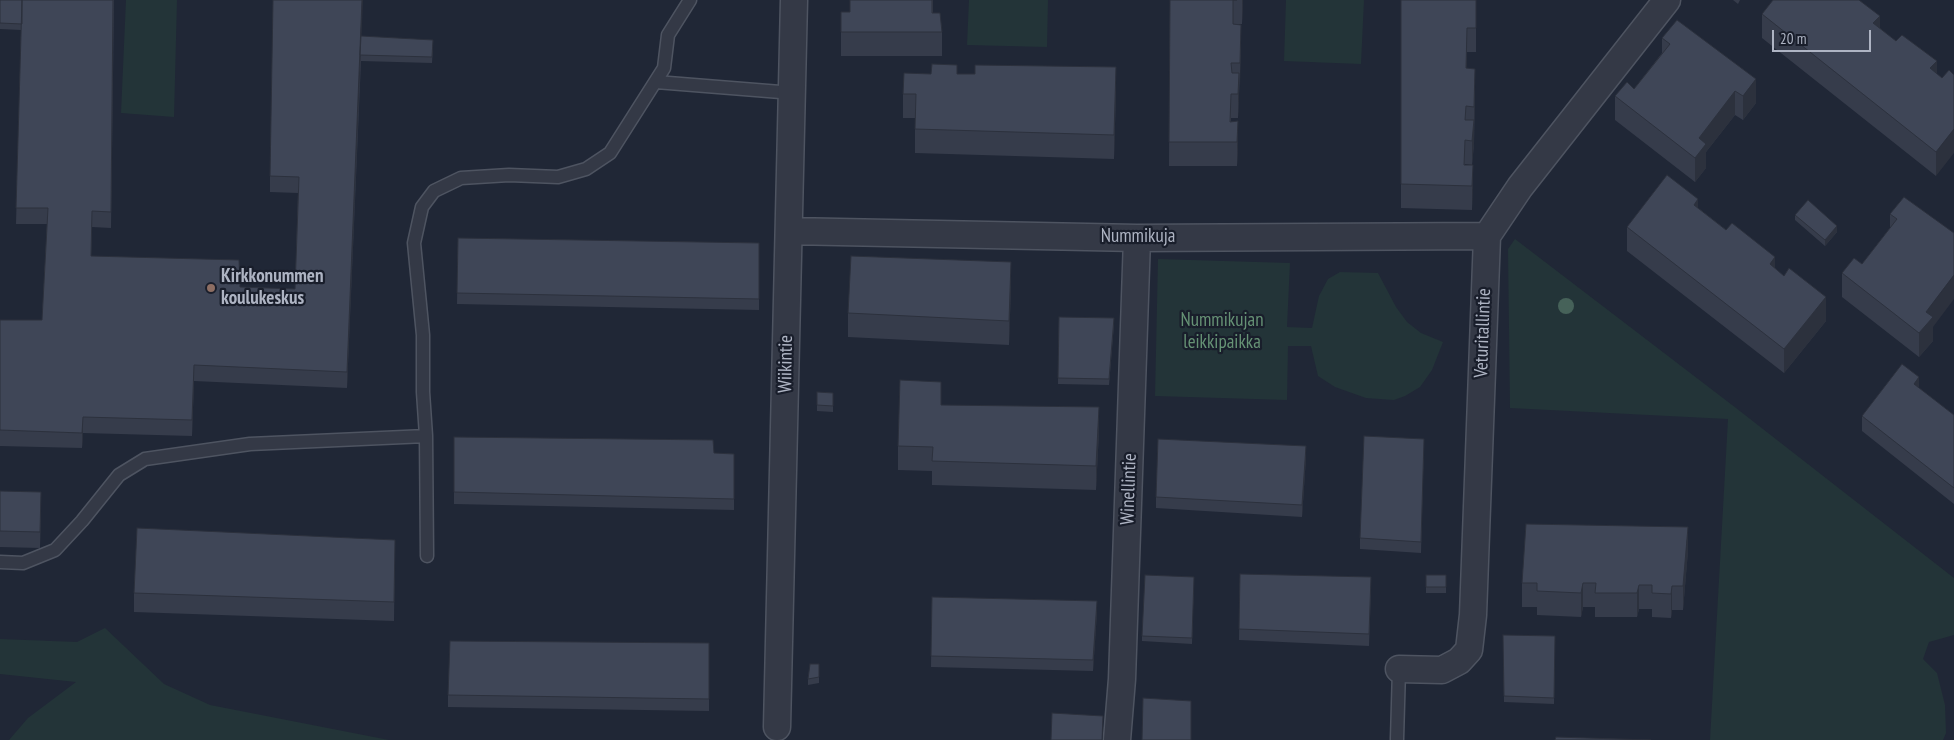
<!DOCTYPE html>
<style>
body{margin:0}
#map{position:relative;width:1954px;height:740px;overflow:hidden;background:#202736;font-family:"PT Sans Narrow",sans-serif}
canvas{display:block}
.scale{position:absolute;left:1772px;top:30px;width:99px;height:22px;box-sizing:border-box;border:2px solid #aeb4c3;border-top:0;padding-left:6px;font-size:15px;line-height:18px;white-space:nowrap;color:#aeb4c3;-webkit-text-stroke:4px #191e2b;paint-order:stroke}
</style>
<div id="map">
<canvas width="1954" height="740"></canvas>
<div class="scale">20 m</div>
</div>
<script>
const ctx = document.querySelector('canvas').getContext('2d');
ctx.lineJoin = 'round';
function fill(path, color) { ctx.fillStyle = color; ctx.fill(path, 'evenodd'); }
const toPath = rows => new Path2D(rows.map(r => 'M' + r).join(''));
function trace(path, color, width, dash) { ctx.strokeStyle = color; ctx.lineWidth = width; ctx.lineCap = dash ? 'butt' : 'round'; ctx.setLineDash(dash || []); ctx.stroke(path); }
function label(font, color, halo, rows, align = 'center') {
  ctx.font = font + ' "PT Sans Narrow",sans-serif'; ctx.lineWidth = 4.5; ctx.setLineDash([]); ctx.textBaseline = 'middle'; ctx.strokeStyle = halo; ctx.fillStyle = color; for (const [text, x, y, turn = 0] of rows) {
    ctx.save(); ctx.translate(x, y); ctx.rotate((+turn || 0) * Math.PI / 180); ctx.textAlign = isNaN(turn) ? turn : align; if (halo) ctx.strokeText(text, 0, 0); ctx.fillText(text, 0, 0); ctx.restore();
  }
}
fill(toPath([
 [126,0,177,0,174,117,121,113],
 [969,0,1048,0,1047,47,967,45],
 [1286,0,1364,0,1361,64,1284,61],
 [1515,239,1736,408,1954,578,1954,635,1929,642,1923,659,1937,673,1945,705,1946,733,1943,740,1710,740,1728,419,1510,408,1508,249],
 [1158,259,1290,263,1287,327,1312,328,1319,296,1328,279,1340,272,1378,273,1396,307,1407,322,1421,333,1443,342,1432,370,1420,387,1405,396,1394,400,1366,398,1335,387,1318,376,1311,346,1288,346,1287,400,1155,396],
 [105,628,164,684,210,705,389,740,9,740,28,718,76,682,0,674,0,639,77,642]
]), '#233438');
const service = toPath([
 [656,82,793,93],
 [426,436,427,556],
 [0,562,23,563,55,550,82,521,119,475,145,459,250,444,426,436,423,392,423,335,414,243,422,207,434,191,461,178,509,175,558,177,586,169,610,153,664,68,668,35,690,0],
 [1397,739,1399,669]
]);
const minor = toPath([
 [789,231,1137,238,1487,236],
 [1399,669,1442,670,1459,661,1469,650,1473,615,1487,236,1520,187,1667,0],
 [777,727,794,0],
 [1117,740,1122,679,1137,238]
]);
trace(service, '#4e5461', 15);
trace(minor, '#4e5461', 29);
trace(service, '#343946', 12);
trace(minor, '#343946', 26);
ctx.fillStyle = '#466259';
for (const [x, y] of [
 [1566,306]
]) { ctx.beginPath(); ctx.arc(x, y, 8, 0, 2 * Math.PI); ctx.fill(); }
fill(toPath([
 [0,0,114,0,111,228,92,227,91,256,240,287,295,289,298,193,270,192,270,176,362,36,433,46,432,63,361,61,347,388,194,381,192,436,83,433,82,448,0,446,0,320,42,320,47,224,16,224,21,30,0,29],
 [933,0,933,13,942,32,942,56,841,56,841,12,850,12],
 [1170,0,1243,0,1242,24,1233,24,1241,49,1238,118,1231,118,1231,121,1238,145,1237,166,1169,166],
 [1401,0,1476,0,1476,52,1467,52,1466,68,1475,93,1474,144,1472,165,1465,164,1465,165,1473,165,1472,210,1401,208],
 [1733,0,1740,0,1738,4],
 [1762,14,1880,29,1942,78,1936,176,1762,38],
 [1662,38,1756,103,1743,120,1735,115,1706,152,1706,168,1695,182,1615,120,1615,96,1634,89,1662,53],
 [957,74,1116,91,1114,159,915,153,915,118,903,118,903,94],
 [1904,197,1933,327,1933,341,1919,357,1842,297,1842,273,1862,264,1890,228,1890,214],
 [1698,208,1775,268,1826,321,1784,373,1627,251,1627,227],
 [1795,215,1837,232,1825,246,1795,220],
 [458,238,759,243,759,310,457,304],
 [1011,286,1009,345,848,337,848,313],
 [1059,317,1114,324,1109,385,1058,384],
 [1919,388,1954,415,1954,504,1862,431,1862,416],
 [817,392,833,393,833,412,817,411],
 [941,405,1099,431,1096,490,932,485,932,471,898,470,898,446],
 [454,437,714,453,734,454,734,510,454,504],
 [1424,439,1421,553,1360,549,1360,538],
 [1306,457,1302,517,1156,508,1156,497],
 [0,491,41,508,40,548,0,547],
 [395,540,394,621,134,612,134,593],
 [1688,551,1683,610,1672,610,1671,618,1652,617,1652,609,1639,609,1637,617,1595,617,1595,607,1583,607,1581,617,1537,615,1537,607,1522,607,1522,583],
 [1240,574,1371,588,1369,646,1239,640],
 [1446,575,1446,593,1426,593,1426,587],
 [1194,577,1192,644,1142,641,1142,636],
 [932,597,1097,612,1093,671,931,667],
 [1503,635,1555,636,1554,704,1504,702],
 [709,643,709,711,448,707,448,695],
 [819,664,819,683,808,685,808,679]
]), '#363c4b');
fill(toPath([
 [362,0,363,0,347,388,347,372],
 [1242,0,1243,0,1242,24],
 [1880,16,1880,40,1873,23],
 [1241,25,1241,49,1240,87,1240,63],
 [1467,28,1467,52,1466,92,1466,68],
 [1937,61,1937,85,1930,68],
 [1116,67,1116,91,1114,159,1114,135],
 [1475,69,1475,93,1474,131,1474,107],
 [1239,73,1239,98,1238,118,1238,94],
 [1756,79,1756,103,1743,120,1743,96],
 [1735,91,1735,115,1706,152,1706,168,1695,182,1695,158,1699,138],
 [1474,120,1474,144,1472,165,1472,141],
 [1238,121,1238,145,1237,166,1237,142],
 [1954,129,1954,153,1936,176,1936,152],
 [1473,165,1473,189,1472,210,1472,186],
 [1698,199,1698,223,1694,205],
 [1837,226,1837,232,1825,246,1825,240],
 [1775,257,1775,281,1770,264],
 [1011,262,1011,286,1009,345,1009,321],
 [1954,275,1954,299,1933,327,1933,341,1919,357,1919,333,1926,312],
 [1826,297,1826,321,1784,373,1784,349],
 [194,365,194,381,192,436,192,420],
 [1919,377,1919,392,1914,384],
 [1099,407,1099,431,1096,490,1096,466],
 [83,417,83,433,82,448,82,433],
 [1306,446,1306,457,1302,517,1302,505],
 [41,492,41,508,40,548,40,532],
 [1688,527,1688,551,1683,610,1683,586],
 [1583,583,1583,607,1581,617,1581,593],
 [1639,585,1639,609,1637,617,1637,593],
 [1672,586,1672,610,1671,618,1671,594],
 [1097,601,1097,612,1093,671,1093,660]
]), '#2c313d');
const building = toPath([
 [0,0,22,0,22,24,0,23,0,0],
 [22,0,113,0,111,212,92,211,91,256,239,260,240,287,295,289,299,177,270,176,273,0,362,0,347,372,194,365,192,420,83,417,82,433,0,430,0,320,42,320,48,208,16,208,22,0],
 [850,0,932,0,932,13,940,13,942,32,841,32,841,12,850,12,850,0],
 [1170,0,1237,0,1233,0,1233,24,1241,25,1240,63,1231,63,1232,73,1239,73,1238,94,1231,94,1230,122,1238,121,1237,142,1169,142,1170,0],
 [1401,0,1476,0,1476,28,1467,28,1466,68,1475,69,1474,107,1466,106,1465,120,1474,120,1472,141,1465,140,1464,165,1473,165,1472,186,1401,184,1401,0],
 [1773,0,1859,0,1880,16,1873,23,1896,41,1902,35,1937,61,1930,68,1942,78,1949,70,1954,75,1954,129,1936,152,1762,14,1773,0],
 [1677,20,1756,79,1743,96,1735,91,1699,138,1706,144,1695,158,1615,96,1627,82,1634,89,1670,44,1662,38,1677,20],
 [361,36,433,40,432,57,360,55,361,36],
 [932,64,957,65,957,74,975,74,975,65,1116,67,1114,135,915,129,916,94,903,94,904,73,931,74,932,64],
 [1667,175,1698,199,1694,205,1726,230,1732,223,1775,257,1770,264,1784,276,1789,268,1826,297,1784,349,1627,227,1667,175],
 [1904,197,1954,233,1954,275,1926,312,1933,317,1919,333,1842,273,1854,258,1862,264,1897,219,1890,214,1904,197],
 [1808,200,1837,226,1825,240,1795,215,1808,200],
 [458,238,759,243,759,299,457,293,458,238],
 [851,256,1011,262,1009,321,848,313,851,256],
 [1059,317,1114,318,1109,379,1058,378,1059,317],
 [1902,364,1919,377,1914,384,1954,415,1954,488,1862,416,1902,364],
 [900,380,941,382,941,405,1099,407,1096,466,932,461,933,447,898,446,900,380],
 [817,392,833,393,833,406,817,405,817,392],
 [1364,436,1424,439,1421,542,1360,538,1364,436],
 [454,437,713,440,714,453,734,454,734,499,454,492,454,437],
 [1158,439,1306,446,1302,505,1156,497,1158,439],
 [0,491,41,492,40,532,0,531,0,491],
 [1526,524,1688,527,1683,586,1672,586,1671,594,1652,593,1652,585,1639,585,1637,593,1595,593,1596,583,1583,583,1581,593,1537,591,1537,583,1522,583,1526,524],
 [137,528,395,540,394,602,134,593,137,528],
 [1240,574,1371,577,1369,634,1239,629,1240,574],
 [1145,575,1194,577,1192,638,1142,636,1145,575],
 [1426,575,1446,575,1446,587,1426,587,1426,575],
 [932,597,1097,601,1093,660,931,656,932,597],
 [1503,635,1555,636,1554,698,1504,696,1503,635],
 [450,641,709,643,709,699,448,695,450,641],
 [810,664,819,664,819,677,808,679,810,664],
 [1143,698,1191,701,1191,740,1142,740,1143,698],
 [1052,713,1103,716,1102,740,1051,740,1052,713],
 [1556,737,1651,740,1555,740,1556,737]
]);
fill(building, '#3f4657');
trace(building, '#2c313d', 1);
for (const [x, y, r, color] of [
 [211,288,5,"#8d6e63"]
]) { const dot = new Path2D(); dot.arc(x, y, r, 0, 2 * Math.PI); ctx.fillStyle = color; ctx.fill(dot); trace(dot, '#191e2b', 2); }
label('19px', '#aeb4c3', '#191e2b', [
 ["Nummikuja",1138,237],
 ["Veturitallintie",1483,333,-88],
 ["Wiikintie",786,364,-89],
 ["Winellintie",1129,489,-88]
]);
label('bold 19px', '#aeb4c3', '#191e2b', [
 ["Kirkkonummen",221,277],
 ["koulukeskus",221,299]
], 'left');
label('19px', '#669275', '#191e2b', [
 ["Nummikujan",1222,321],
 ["leikkipaikka",1222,343]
]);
</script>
